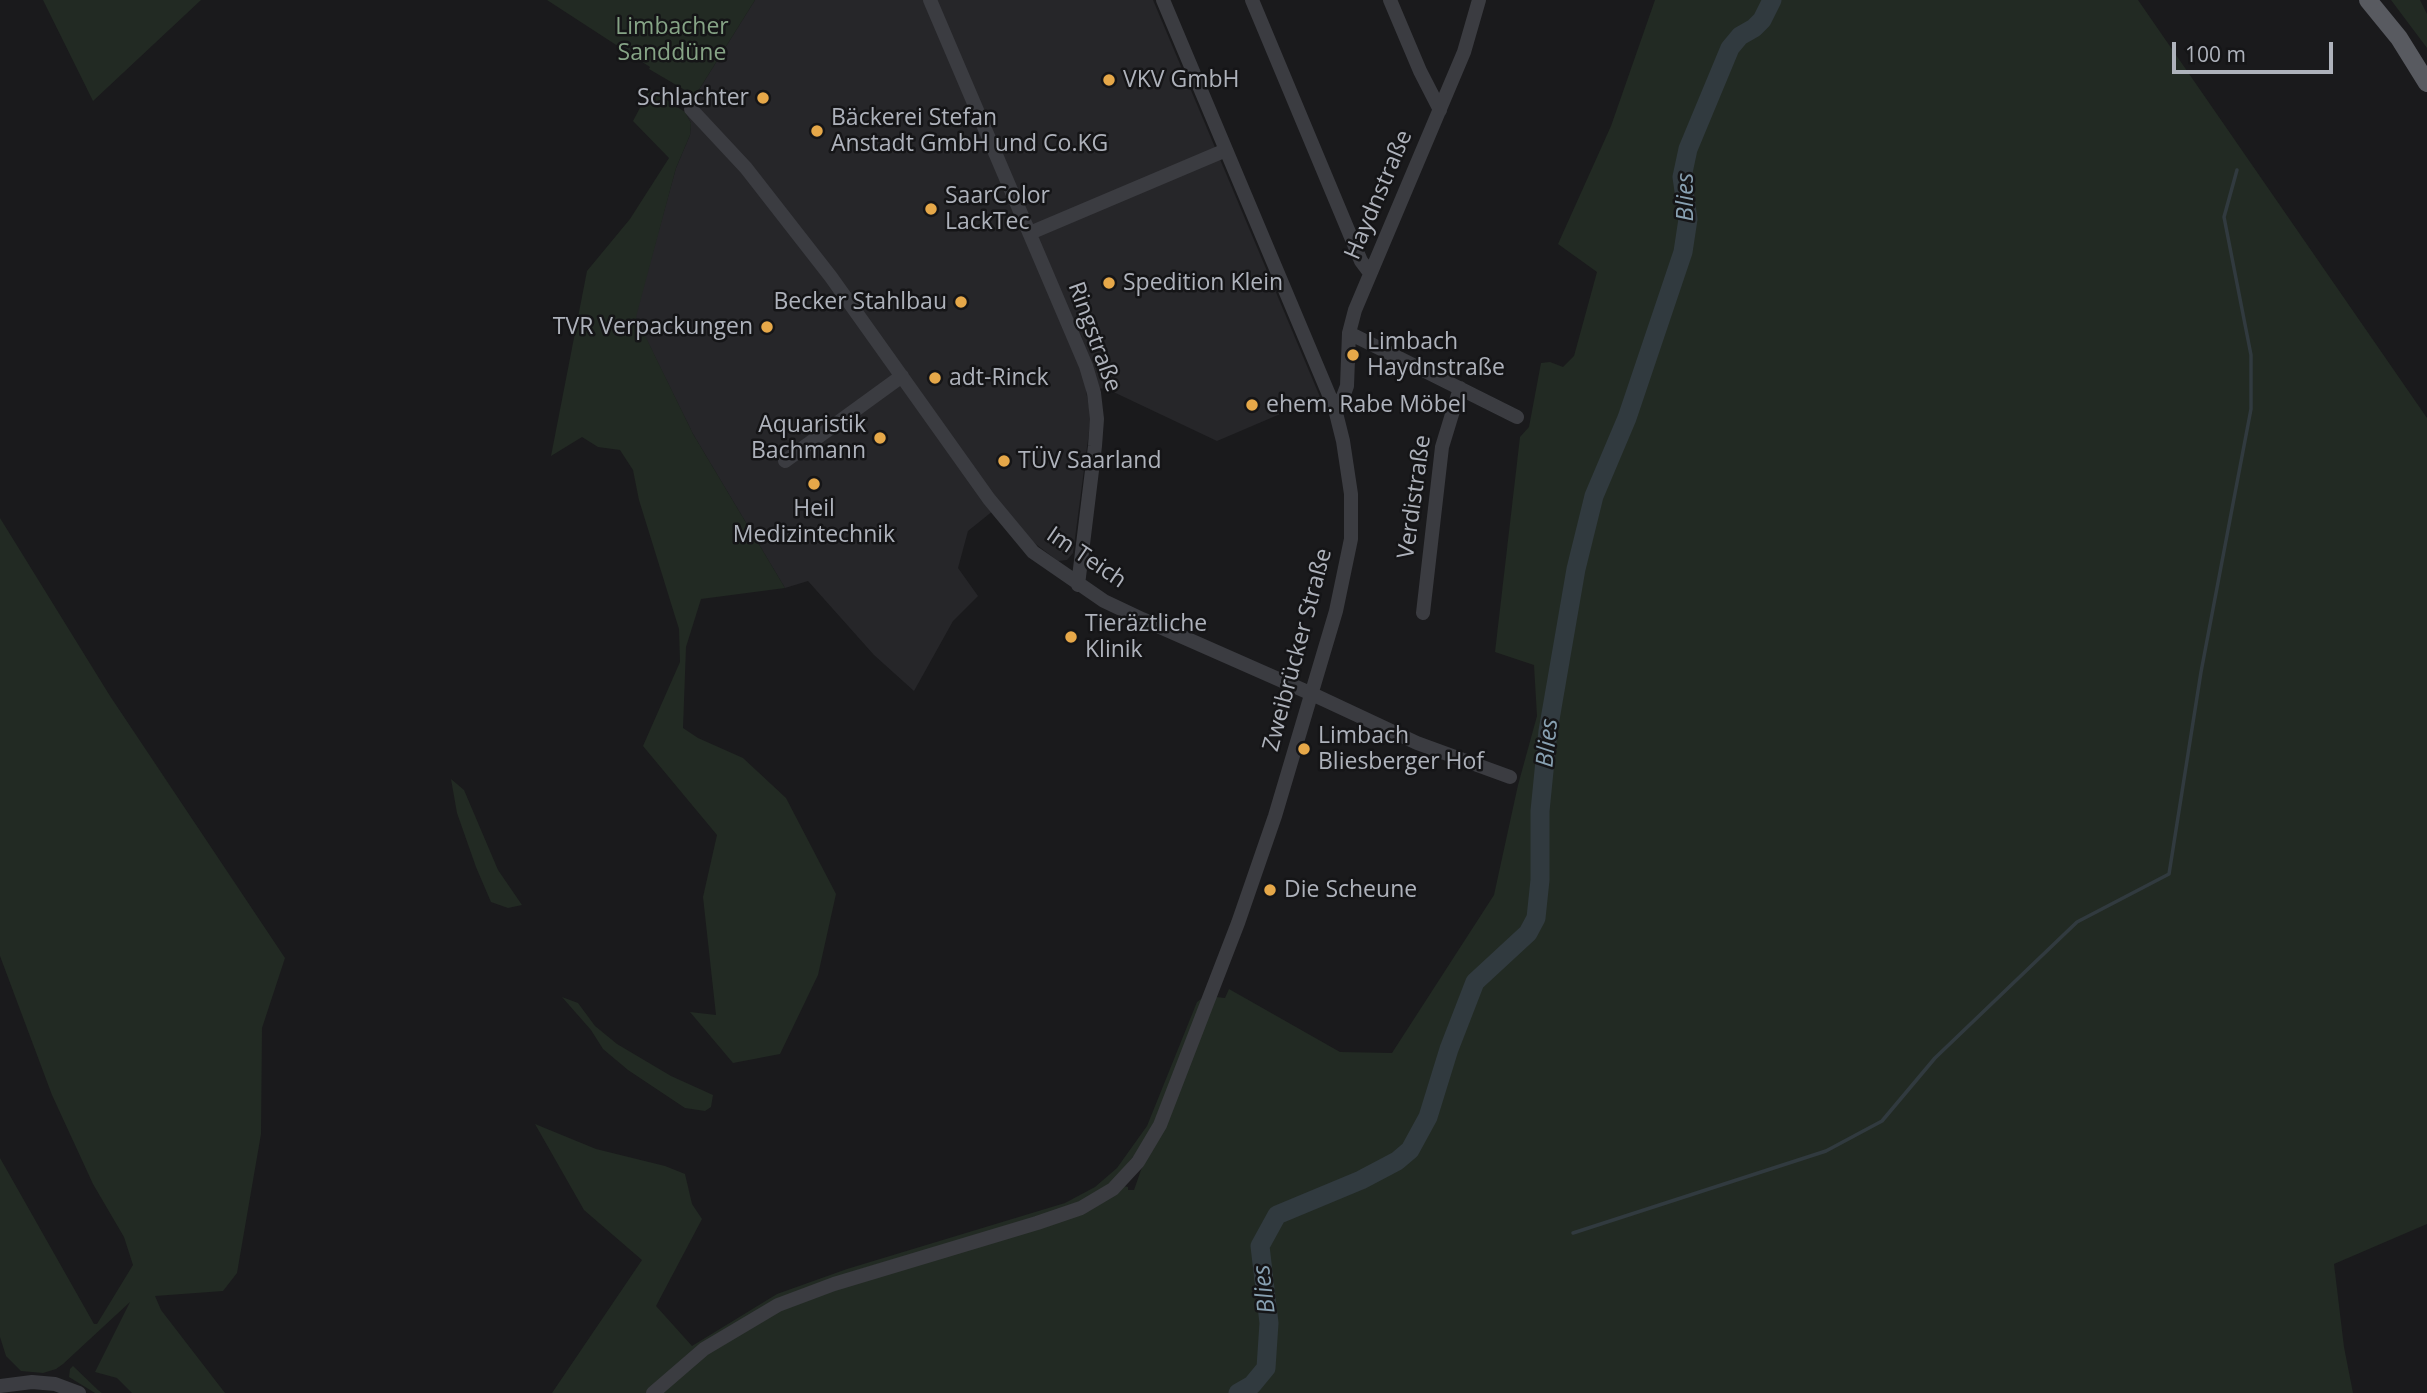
<!DOCTYPE html>
<meta charset="utf-8">
<style>
body{margin:0}
#map{position:relative;width:2427px;height:1393px;overflow:hidden;background:#1a1a1c;font-family:"Open Sans",sans-serif}
canvas{display:block}
.scale{position:absolute;left:2172px;top:42px;width:161px;height:32px;box-sizing:border-box;border:4px solid #aeb2bb;border-top:0;padding-left:9px;font-size:21px;line-height:24px;white-space:nowrap;color:#aeb2bb;-webkit-text-stroke:5px #151517;paint-order:stroke}
</style>
<div id="map">
<canvas width="2427" height="1393"></canvas>
<div class="scale">100 m</div>
</div>
<script>
const ctx = document.querySelector('canvas').getContext('2d');
ctx.lineJoin = 'round';
function fill(path, color) { ctx.fillStyle = color; ctx.fill(path, 'evenodd'); }
const toPath = rows => new Path2D(rows.map(r => 'M' + r).join(''));
function trace(path, color, width, dash) { ctx.strokeStyle = color; ctx.lineWidth = width; ctx.lineCap = dash ? 'butt' : 'round'; ctx.setLineDash(dash || []); ctx.stroke(path); }
function label(font, color, halo, rows, align = 'center') {
  ctx.font = font + ' "Open Sans",sans-serif'; ctx.lineWidth = 5; ctx.setLineDash([]); ctx.textBaseline = 'middle'; ctx.strokeStyle = halo; ctx.fillStyle = color; for (const [text, x, y, turn = 0] of rows) {
    ctx.save(); ctx.translate(x, y); ctx.rotate((+turn || 0) * Math.PI / 180); ctx.textAlign = isNaN(turn) ? turn : align; if (halo) ctx.strokeText(text, 0, 0); ctx.fillText(text, 0, 0); ctx.restore();
  }
}
fill(toPath([
 [755,0,1153,0,1320,397,1217,441,1105,388,1086,391,1091,417,1073,553,1067,560,1058,561,1033,542,999,506,968,531,958,568,978,596,953,621,914,691,874,655,808,581,785,588,693,434,635,316,676,168,690,135,691,123,685,112]
]), '#262629');
fill(toPath([
 [43,0,201,0,93,101],
 [547,0,755,0,695,96,649,69,650,67],
 [1655,0,2138,0,2427,418,2427,1224,2334,1264,2344,1347,2353,1393,660,1393,710,1351,782,1308,1124,1186,1128,1187,1128,1190,1134,1190,1141,1170,1167,1122,1216,997,1225,998,1229,989,1340,1052,1392,1053,1494,895,1518,785,1537,716,1534,665,1495,652,1520,437,1529,427,1541,363,1550,362,1563,367,1574,356,1597,272,1558,244,1611,126],
 [2391,0,2420,0,2427,14,2427,48],
 [650,89,685,112,691,123,690,135,676,168,636,317,693,434,785,588,701,599,686,647,683,728,698,738,743,758,786,798,836,894,818,975,780,1054,733,1063,690,1012,716,1015,703,897,717,835,643,746,680,662,679,629,639,500,633,470,620,450,598,447,582,437,551,456,587,271,630,219,669,158,633,121],
 [0,518,110,696,285,958,262,1028,261,1134,237,1273,223,1291,155,1296,161,1310,225,1393,132,1393,117,1378,95,1372,130,1302,63,1364,56,1369,43,1373,21,1371,6,1356,0,1337,0,1158,94,1324,97,1324,133,1265,124,1237,93,1184,52,1095,0,956],
 [451,779,464,790,498,870,522,905,508,908,491,902,476,867,457,813],
 [1205,996,1146,1142,1109,1185,1092,1196,1067,1208,848,1273,693,1352,646,1393,552,1393,642,1260,584,1210,535,1124,596,1149,665,1166,685,1174,692,1204,702,1219,656,1306,692,1346,777,1294,847,1269,1065,1203,1095,1187,1117,1168,1147,1126,1197,1002],
 [562,997,578,1003,595,1026,617,1044,671,1076,713,1095,711,1107,705,1111,685,1108,628,1070,603,1049,591,1030],
 [73,1366,98,1390,102,1393,95,1393,69,1377,70,1369]
]), '#222a23');
trace(toPath([
 [1573,1233,1826,1151,1882,1121,1935,1058,2077,922,2169,874,2201,672,2251,409,2251,355,2224,217,2237,170]
]), '#313a3f', 3.5);
trace(toPath([
 [1238,1393,1252,1385,1266,1368,1269,1323,1260,1246,1277,1215,1361,1180,1397,1161,1410,1150,1428,1117,1449,1049,1475,982,1528,933,1536,918,1540,880,1540,811,1548,731,1576,569,1594,496,1627,418,1683,252,1688,219,1682,177,1688,149,1730,48,1740,36,1754,28,1762,20,1772,0]
]), '#313a3f', 19);
trace(toPath([
 [930,0,1086,366,1094,393,1097,419,1095,446,1078,585],
 [1252,0,1361,261,1370,273],
 [1390,0,1420,71,1440,110],
 [691,109,746,168,831,277,989,499,1033,552,1104,601,1142,619,1312,694,1417,743,1510,777],
 [1030,233,1226,150],
 [1349,333,1517,417],
 [1335,409,1341,402,1347,386,1349,333,1355,310,1464,52,1479,0],
 [785,461,902,376],
 [1423,613,1442,447,1460,388],
 [0,1386,32,1382,55,1384,79,1393],
 [653,1393,704,1349,778,1305,834,1284,1037,1223,1081,1208,1113,1189,1138,1162,1160,1125,1238,923,1275,816,1336,611,1351,539,1351,494,1343,441,1335,409,1163,0]
]), '#3b3c41', 14);
trace(toPath([
 [2368,0,2399,38,2427,83]
]), '#585a60', 18);
for (const [x, y, r, color] of [
 [1109,80,7,"#e6a849"],
 [763,98,7,"#e6a849"],
 [817,131,7,"#e6a849"],
 [931,209,7,"#e6a849"],
 [1109,283,7,"#e6a849"],
 [961,302,7,"#e6a849"],
 [767,327,7,"#e6a849"],
 [1353,355,7,"#e6a849"],
 [935,378,7,"#e6a849"],
 [1252,405,7,"#e6a849"],
 [880,438,7,"#e6a849"],
 [1004,461,7,"#e6a849"],
 [814,484,7,"#e6a849"],
 [1071,637,7,"#e6a849"],
 [1304,749,7,"#e6a849"],
 [1270,890,7,"#e6a849"]
]) { const dot = new Path2D(); dot.arc(x, y, r, 0, 2 * Math.PI); ctx.fillStyle = color; ctx.fill(dot); trace(dot, '#151517', 2.5); }
label('23px', '#86a486', '#151517', [
 ["Limbacher",672,27],
 ["Sanddüne",672,53]
]);
label('23px', '#aeb2bb', '#151517', [
 ["VKV GmbH",1123,80],
 ["Schlachter",749,98,"right"],
 ["Bäckerei Stefan",831,118],
 ["Anstadt GmbH und Co.KG",831,144],
 ["SaarColor",945,196],
 ["LackTec",945,222],
 ["Spedition Klein",1123,283],
 ["Becker Stahlbau",947,302,"right"],
 ["TVR Verpackungen",753,327,"right"],
 ["Limbach",1367,342],
 ["Haydnstraße",1367,368],
 ["adt-Rinck",949,378],
 ["ehem. Rabe Möbel",1266,405],
 ["Aquaristik",866,425,"right"],
 ["Bachmann",866,451,"right"],
 ["TÜV Saarland",1018,461],
 ["Heil",814,509,"center"],
 ["Medizintechnik",814,535,"center"],
 ["Tieräztliche",1085,624],
 ["Klinik",1085,650],
 ["Limbach",1318,736],
 ["Bliesberger Hof",1318,762],
 ["Die Scheune",1284,890]
], 'left');
label('23px', '#aeb2bb', '#151517', [
 ["Haydnstraße",1379,195,-67],
 ["Ringstraße",1094,337,70],
 ["Verdistraße",1415,497,-82],
 ["Im Teich",1086,558,34],
 ["Zweibrücker Straße",1298,650,-75]
]);
label('italic 24px', '#88a1b2', '#151517', [
 ["Blies",1686,197,-90],
 ["Blies",1548,743,-84],
 ["Blies",1265,1289,-97]
]);
</script>
